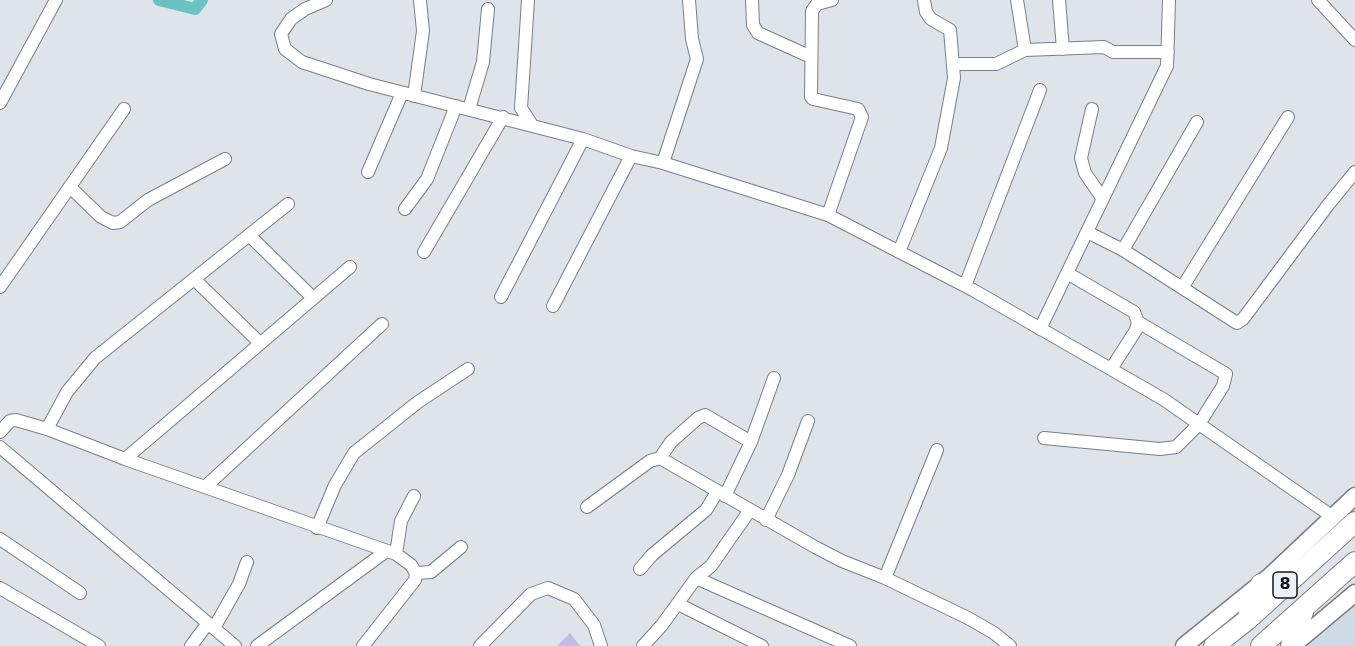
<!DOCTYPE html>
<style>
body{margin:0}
canvas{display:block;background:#dee4ea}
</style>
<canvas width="1355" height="646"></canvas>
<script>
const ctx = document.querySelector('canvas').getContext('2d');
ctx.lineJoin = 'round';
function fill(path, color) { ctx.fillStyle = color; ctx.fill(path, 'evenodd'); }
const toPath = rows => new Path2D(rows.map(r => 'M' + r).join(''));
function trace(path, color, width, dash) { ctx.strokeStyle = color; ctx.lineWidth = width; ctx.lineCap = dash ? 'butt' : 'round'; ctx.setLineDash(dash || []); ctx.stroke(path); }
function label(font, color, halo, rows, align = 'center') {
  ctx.font = font + ' "DejaVu Sans",sans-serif'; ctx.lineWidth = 4.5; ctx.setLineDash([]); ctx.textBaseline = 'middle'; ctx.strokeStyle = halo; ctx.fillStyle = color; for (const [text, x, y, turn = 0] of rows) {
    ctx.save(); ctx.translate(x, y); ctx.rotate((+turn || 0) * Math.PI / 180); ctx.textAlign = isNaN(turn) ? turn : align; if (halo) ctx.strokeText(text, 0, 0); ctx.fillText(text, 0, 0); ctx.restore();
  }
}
fill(toPath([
 [1355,592,1355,646,1298,646]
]), '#cedae5');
fill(toPath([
 [570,633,580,646,557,646]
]), '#c5baec');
trace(toPath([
 [159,0,195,9,202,0]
]), '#6bc2c2', 12);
const minor = toPath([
 [326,0,305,9,291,19,281,34,285,49,302,62,369,84,583,139,631,156,663,163,828,215,973,290,1163,399,1333,517],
 [528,0,521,108,532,125],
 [752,0,753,25,758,33,811,57],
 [1017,0,1025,50],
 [1059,0,1063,49],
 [1318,0,1355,40],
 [953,64,996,64,1025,50,1104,47,1113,52,1168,52],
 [414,96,423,31,420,0],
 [0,103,56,0],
 [469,109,483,62,488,9],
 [1092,109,1081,158,1085,173,1103,199],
 [663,163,697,59,692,39,689,0],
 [368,172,402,93],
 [70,187,101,217,113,223,120,222,148,200,225,159],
 [405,209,427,179,456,106],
 [828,215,862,117,858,109,813,99,811,97,812,11,817,4,832,0],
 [1087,232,1123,250,1197,122],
 [249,235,313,298],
 [1123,250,1237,323,1243,319,1328,205,1355,172],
 [424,252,503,117],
 [899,252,941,148,954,78,950,30,931,19,926,12,924,0],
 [1067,273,1134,312,1138,322,1136,330,1111,369],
 [194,279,260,343],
 [965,286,1040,90],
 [0,287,124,109],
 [1182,288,1288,117],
 [501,297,583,139],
 [553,306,631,156],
 [1040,329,1167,66,1169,0],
 [47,429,67,392,95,358,288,204],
 [0,432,10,421,16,420,47,429,125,459,396,554,411,565,416,573,415,580,363,646],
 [1044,438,1160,449,1176,447,1199,424,1223,386,1226,374,1138,322],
 [0,447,235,646],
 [660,458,671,442,698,418,705,415,751,442],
 [125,459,350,267],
 [205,487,382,324],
 [725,496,751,442,774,378],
 [587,507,650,461,660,458,815,547,842,561,885,578,968,618,994,633,1010,646],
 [766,520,788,475,808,421],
 [317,528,335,485,354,453,418,402,468,369],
 [0,539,80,593],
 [396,554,401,521,414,496],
 [640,569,652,555,706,510,717,492],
 [416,573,431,572,461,547],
 [696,578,850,646],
 [885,578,937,450],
 [0,588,99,646],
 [678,604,762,646],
 [214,628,239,584,247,562],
 [191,646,208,623],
 [257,646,385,552],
 [480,646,531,594,548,588,574,599,594,625,601,646],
 [643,646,662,625,696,578,711,566,750,510]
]);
const secondary = toPath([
 [1184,646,1269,577,1355,496],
 [1292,646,1355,593]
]);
const trunk = toPath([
 [1249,614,1261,584],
 [1214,646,1247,620,1355,522],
 [1261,646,1355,562],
 [1291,646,1304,609]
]);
trace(minor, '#7a7f84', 14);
trace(secondary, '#7a7f84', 19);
trace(trunk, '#7a7f84', 22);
trace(minor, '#fff', 12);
trace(secondary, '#fff', 16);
trace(trunk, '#fff', 20);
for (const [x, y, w] of [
 [1285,585,24]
]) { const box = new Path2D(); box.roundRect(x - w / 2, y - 13, w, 26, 4.5); ctx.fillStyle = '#ebf2f7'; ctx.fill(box); trace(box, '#151719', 1.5); }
label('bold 16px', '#151719', null, [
 ["8",1285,585]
]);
</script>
